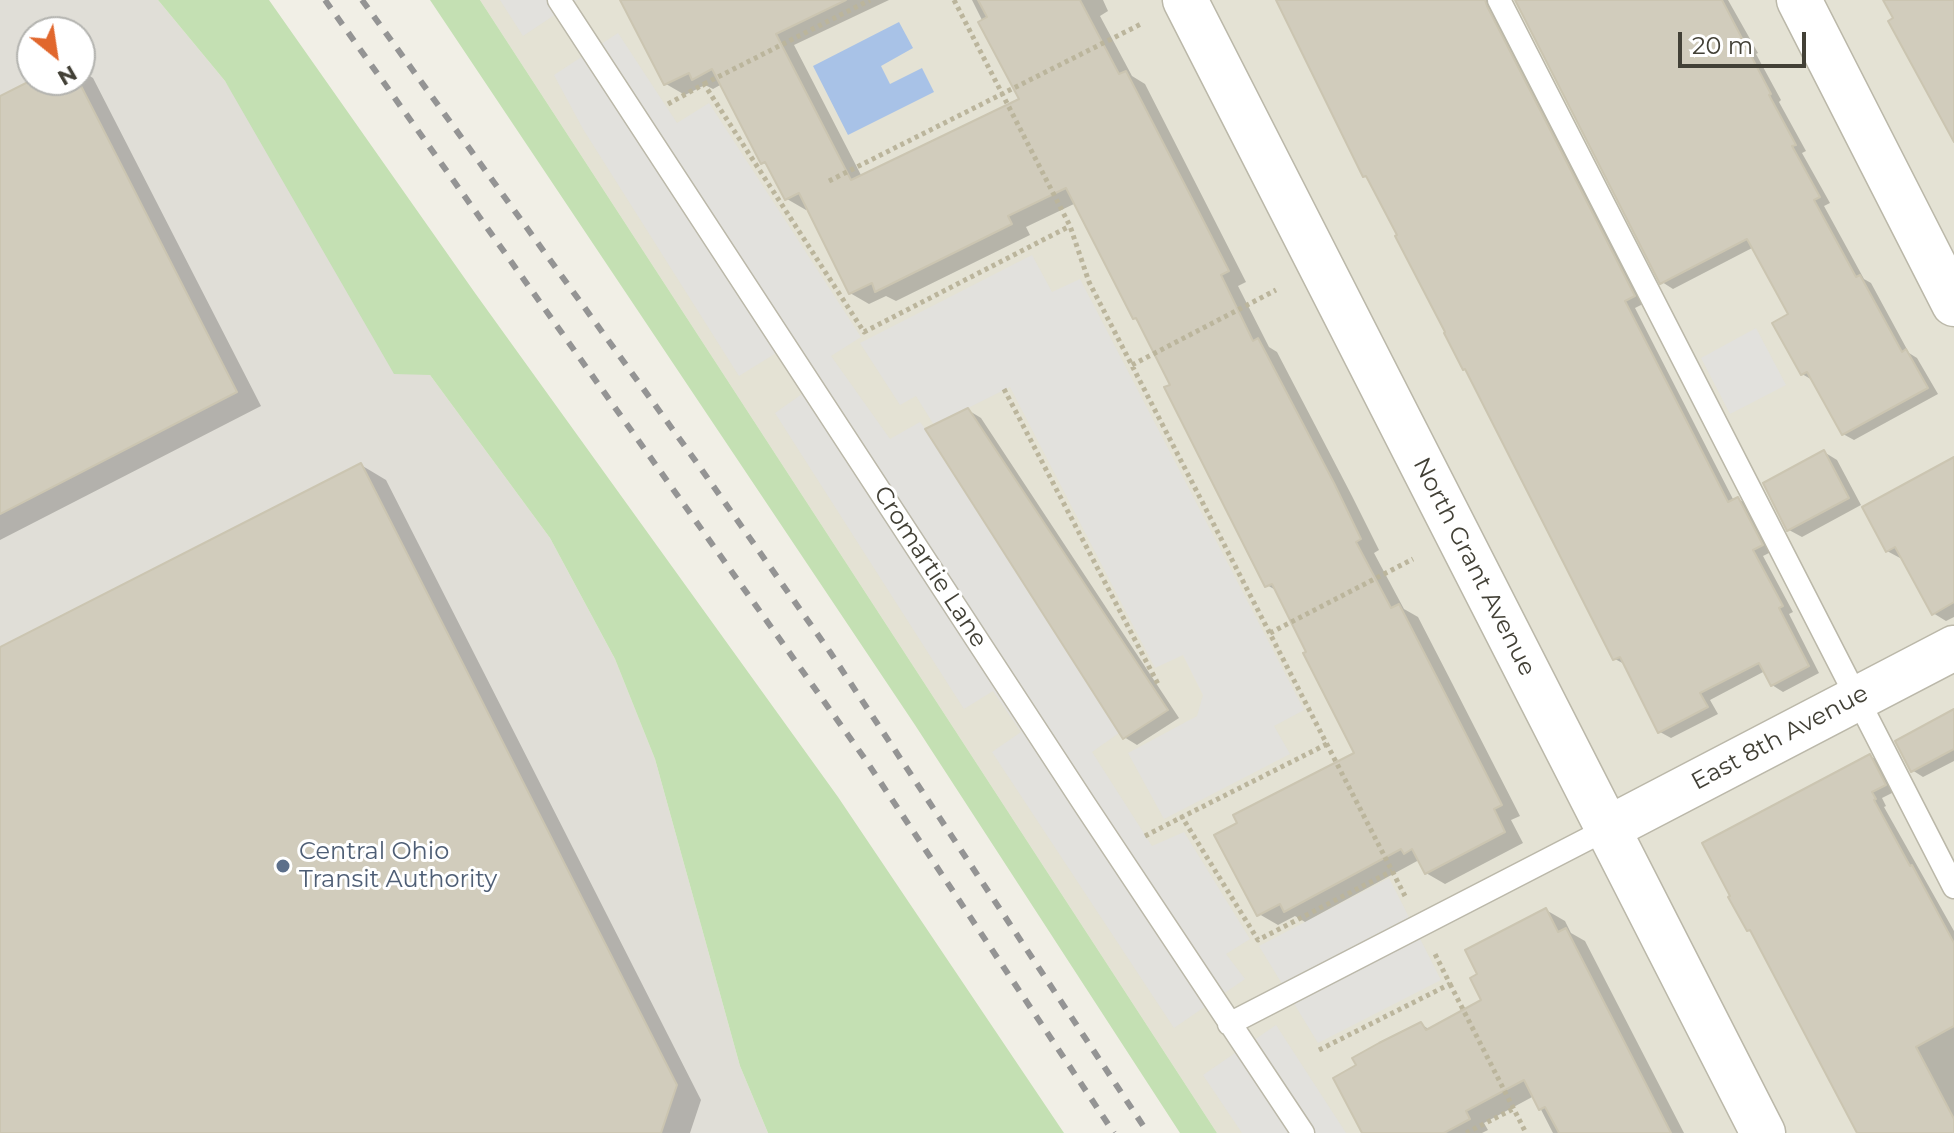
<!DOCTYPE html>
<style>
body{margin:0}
#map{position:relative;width:1954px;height:1133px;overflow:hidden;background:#f1efe6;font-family:Montserrat,sans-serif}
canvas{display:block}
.north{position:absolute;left:16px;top:16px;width:80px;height:80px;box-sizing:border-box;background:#fff;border:2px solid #b3b3af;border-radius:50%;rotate:150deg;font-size:22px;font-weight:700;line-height:32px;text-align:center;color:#424036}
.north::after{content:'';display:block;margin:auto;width:28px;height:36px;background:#e1672d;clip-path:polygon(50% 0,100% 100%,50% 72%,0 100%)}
.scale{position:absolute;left:1678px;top:32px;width:128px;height:36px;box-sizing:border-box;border:4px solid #424036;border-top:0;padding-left:10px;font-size:24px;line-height:28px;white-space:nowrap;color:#424036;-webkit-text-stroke:6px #fff;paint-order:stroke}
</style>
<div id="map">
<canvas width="1954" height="1133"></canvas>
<div class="north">N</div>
<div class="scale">20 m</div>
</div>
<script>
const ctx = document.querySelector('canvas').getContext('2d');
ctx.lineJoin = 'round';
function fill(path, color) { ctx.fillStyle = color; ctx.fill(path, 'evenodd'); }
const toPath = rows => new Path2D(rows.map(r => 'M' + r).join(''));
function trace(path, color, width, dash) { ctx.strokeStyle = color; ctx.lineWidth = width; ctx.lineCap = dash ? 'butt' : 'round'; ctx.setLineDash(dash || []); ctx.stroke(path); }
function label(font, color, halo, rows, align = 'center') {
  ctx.font = font + ' Montserrat,sans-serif'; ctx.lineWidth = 6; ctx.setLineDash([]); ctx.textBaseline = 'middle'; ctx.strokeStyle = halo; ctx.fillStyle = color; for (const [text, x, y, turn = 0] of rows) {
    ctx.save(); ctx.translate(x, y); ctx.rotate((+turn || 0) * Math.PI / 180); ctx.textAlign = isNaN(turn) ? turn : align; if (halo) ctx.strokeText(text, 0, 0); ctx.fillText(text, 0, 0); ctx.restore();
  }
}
fill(toPath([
 [480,0,1954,0,1954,1133,1217,1133]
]), '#e4e2d4');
fill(toPath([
 [0,0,158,0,225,81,430,375,550,538,615,659,655,759,740,1066,768,1133,0,1133],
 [32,32,80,32,80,80,32,80]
]), '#e0ded7');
fill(toPath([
 [158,0,269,0,475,293,838,797,1064,1133,768,1133,740,1066,655,759,615,659,550,538,430,375,394,374,225,81],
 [430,0,480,0,1217,1133,1180,1133,915,725]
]), '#c4e0b3');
fill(toPath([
 [500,0,577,0,523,36],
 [618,33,677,123,709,103,861,337,831,356,890,439,920,422,926,430,1119,733,1092,752,1152,846,1184,832,1250,939,1226,954,1245,979,1174,1028,992,752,1021,732,993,691,964,709,775,413,802,394,776,353,739,376,583,129,554,75],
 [1032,255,1052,292,1080,279,1304,710,1274,726,1290,754,1164,819,1128,753,1197,716,1203,695,1183,655,1155,668,1010,387,934,425,916,396,900,405,860,343],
 [1756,328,1786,385,1730,414,1701,358],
 [1389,878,1441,980,1318,1043,1259,946],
 [1276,1025,1346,1133,1242,1133,1203,1075]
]), '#e2e1dd');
fill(toPath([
 [899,22,913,48,881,66,890,84,922,68,934,92,848,135,813,66]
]), '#a8c2e7');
fill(toPath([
 [635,0,889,0,794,45,862,177,1022,100,972,0,1103,0,1108,11,1100,16,1132,76,1145,84,1219,229,1246,282,1238,286,1269,347,1277,352,1352,496,1379,550,1374,553,1404,609,1418,617,1452,683,1520,816,1511,820,1523,843,1445,884,1426,873,1419,860,1305,922,1295,916,1278,925,1259,914,1356,754,1279,592,1267,585,1173,386,1140,321,1134,318,1076,203,1026,227,1030,235,896,301,886,296,869,304,850,293,809,209,806,210,787,199,770,167,762,162,722,84,713,89,705,85,685,95,666,84],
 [1278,0,1498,0,1645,303,1635,308,1657,351,1734,501,1738,499,1749,505,1773,551,1763,556,1793,612,1789,614,1819,673,1783,692,1772,685,1765,671,1710,700,1718,714,1671,738,1660,732,1626,665,1615,659,1468,371,1464,369,1370,179,1365,176],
 [1517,0,1728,0,1758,53,1756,54,1781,100,1779,102,1806,151,1802,153,1830,203,1824,206,1864,279,1871,283,1909,353,1917,358,1938,394,1854,440,1843,434,1814,381,1802,374,1791,315,1754,247,1673,289,1662,282],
 [80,70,93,78,261,406,0,540,0,99,36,80,80,80],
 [968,410,981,418,1179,718,1137,745,1124,737],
 [1824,452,1837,460,1861,505,1802,537,1789,530],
 [1954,460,1954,617,1946,621,1933,613,1903,557,1900,558,1887,551],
 [361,465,386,480,701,1100,690,1133,0,1133,0,649],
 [1954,711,1954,761,1923,777,1912,770],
 [1870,756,1881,762,1896,791,1882,798,1886,806,1884,807,1954,931,1954,1133,1860,1133,1753,933,1748,930],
 [1546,910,1565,921,1571,933,1585,941,1684,1133,1553,1133,1534,1096,1484,1123,1488,1130,1482,1133,1365,1133,1421,1024,1430,1030,1484,1001]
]), '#0003');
const building = toPath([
 [620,0,846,0,776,34,851,180,1019,99,978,22,987,17,978,0,1080,0,1119,74,1126,71,1201,216,1229,271,1221,275,1253,341,1258,338,1334,483,1361,539,1356,542,1391,608,1399,604,1433,670,1502,805,1494,809,1505,832,1425,874,1412,849,1404,854,1401,849,1284,912,1280,904,1257,916,1214,835,1237,823,1233,815,1354,753,1303,653,1306,652,1272,584,1265,587,1164,387,1170,385,1136,318,1133,319,1066,188,1008,216,1012,224,875,292,872,283,849,294,799,193,785,200,765,162,761,164,712,69,692,80,689,73,664,85,620,0],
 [1276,0,1485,0,1487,6,1635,296,1625,301,1646,342,1728,502,1738,497,1763,545,1753,550,1783,606,1779,608,1809,666,1771,686,1759,663,1700,693,1708,707,1658,733,1620,657,1613,660,1465,369,1463,370,1444,333,1445,332,1395,236,1397,235,1366,176,1363,177,1276,0],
 [1515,0,1722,0,1771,94,1769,95,1796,145,1792,146,1820,197,1814,200,1856,277,1860,275,1902,352,1906,349,1928,388,1842,435,1807,372,1801,375,1772,323,1788,314,1747,239,1660,284,1515,0],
 [1883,0,1954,0,1954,142,1888,21,1893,18,1883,0],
 [32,80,78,80,237,392,0,514,0,96,32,80],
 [968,408,1168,710,1123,739,925,429,968,408],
 [1824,450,1849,498,1787,531,1763,483,1824,450],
 [1954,457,1954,602,1932,615,1895,547,1886,552,1862,507,1954,457],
 [361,463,677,1085,661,1133,0,1133,0,647,361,463],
 [1954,709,1954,749,1911,772,1895,741,1954,709],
 [1870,754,1886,785,1872,792,1876,799,1874,800,1910,866,1912,865,1954,943,1954,1026,1916,1047,1954,1119,1954,1133,1857,1133,1750,930,1747,931,1728,897,1730,896,1702,843,1870,754],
 [1546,908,1558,932,1566,928,1671,1133,1559,1133,1545,1107,1539,1110,1524,1080,1466,1111,1470,1119,1444,1133,1362,1133,1333,1078,1356,1065,1352,1058,1379,1043,1421,1022,1426,1030,1481,1000,1470,978,1477,974,1465,950,1546,908]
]);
fill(building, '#d1ccbc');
trace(building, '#cbc5b1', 2);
const service = toPath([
 [559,0,1085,805,1303,1133],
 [1499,0,1954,887],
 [1229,1024,1607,829]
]);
const minor = toPath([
 [1185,0,1763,1133],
 [1799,0,1954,304],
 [1607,829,1954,648]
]);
trace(service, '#bbb8a9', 25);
trace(minor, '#bbb8a9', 47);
trace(toPath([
 [954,0,1070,226,1089,282,1405,896],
 [704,84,870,0],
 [668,104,704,84,864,332,1070,226],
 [829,181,1143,23],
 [1132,365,1276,290],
 [1004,389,1158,684],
 [1270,633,1413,559],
 [1327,744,1182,817,1258,940,1392,871],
 [1145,836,1182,817],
 [1450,984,1526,1133],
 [1319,1050,1450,984,1435,954],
 [1466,1133,1513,1109]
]), '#bbb59c', 5, [4, 4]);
trace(service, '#fff', 22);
trace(minor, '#fff', 44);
trace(toPath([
 [325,0,865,759,1114,1133],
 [362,0,697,463,830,652,1148,1133]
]), '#949494', 6, [10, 10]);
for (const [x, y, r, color] of [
 [283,866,8,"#5c6f8a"]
]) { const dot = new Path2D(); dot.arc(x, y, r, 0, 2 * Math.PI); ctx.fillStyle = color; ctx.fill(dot); trace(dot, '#fff', 3); }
label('24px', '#424036', '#fff', [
 ["Cromartie Lane",930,567,57],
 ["North Grant Avenue",1474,567,63],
 ["East 8th Avenue",1780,738,-28]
]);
label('24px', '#4e5e75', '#fff', [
 ["Central Ohio",299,852],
 ["Transit Authority",299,880]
], 'left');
</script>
